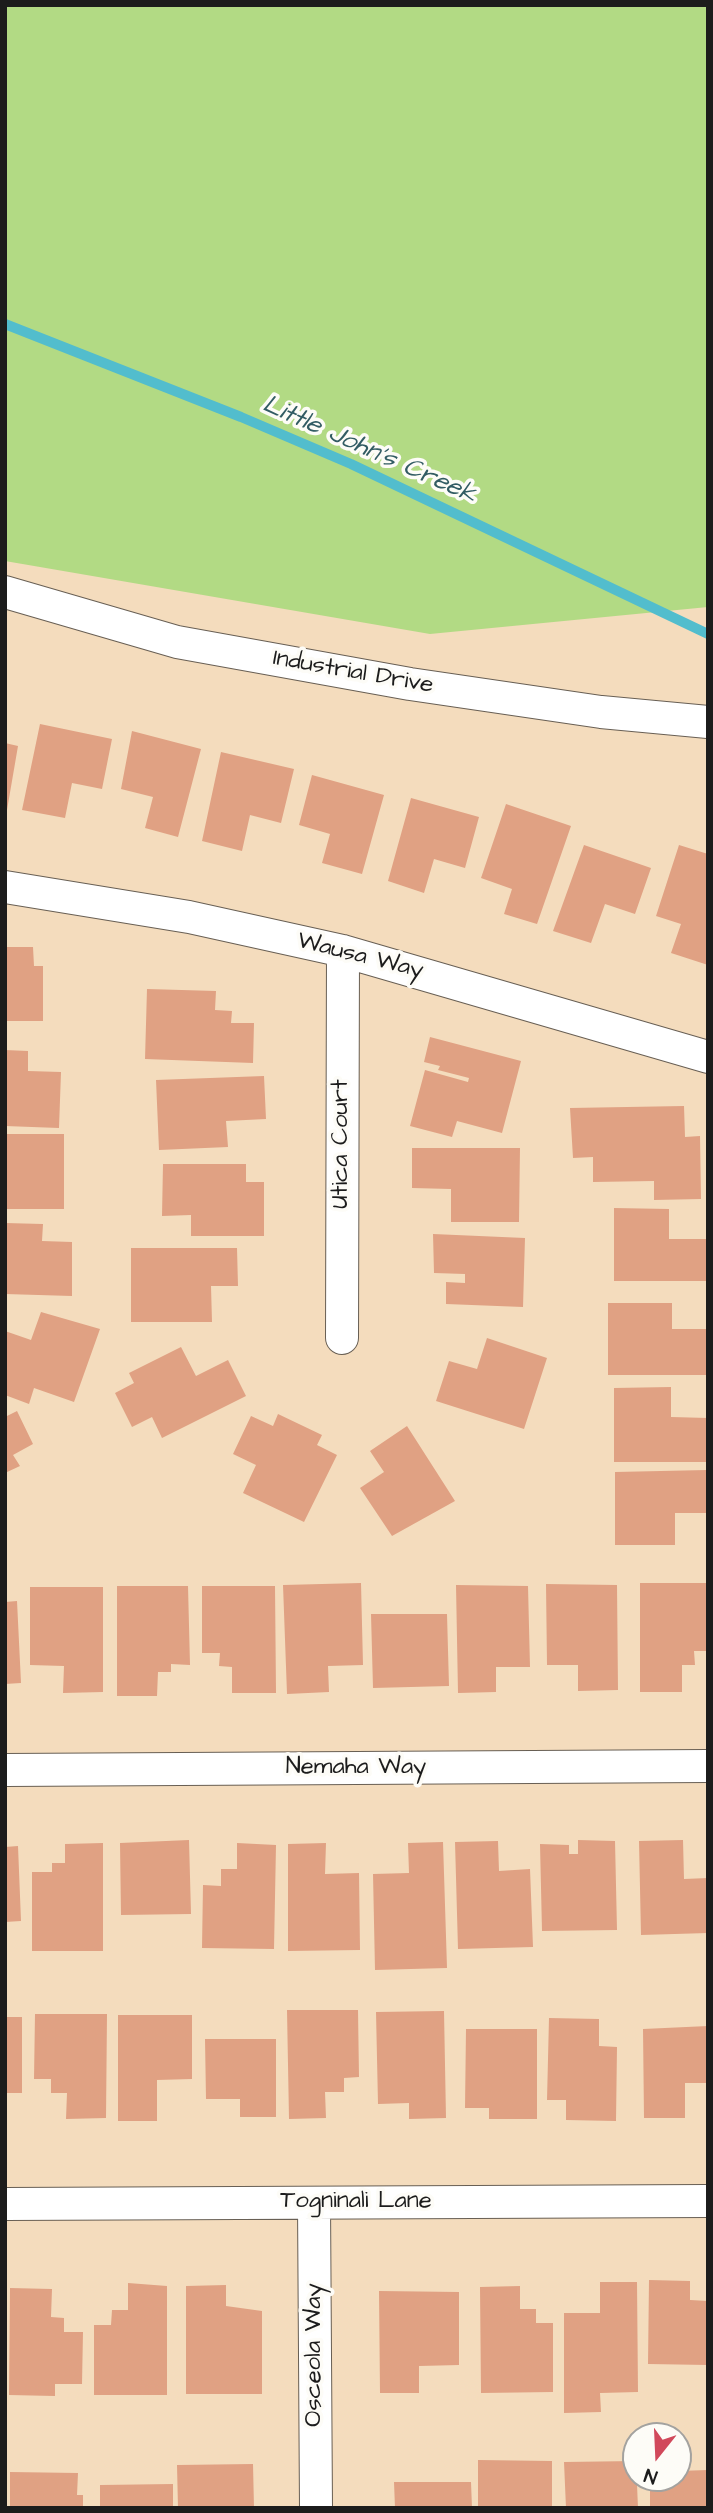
<!DOCTYPE html>
<style>
body{margin:0}
#map{position:relative;width:713px;height:2513px;overflow:hidden;background:#f4dcbd;font-family:"Architects Daughter",sans-serif}
canvas{display:block}
.frame{position:absolute;inset:0;border:7px solid #1c1c1c;pointer-events:none}
.north{position:absolute;left:622px;top:2422px;width:70px;height:70px;box-sizing:border-box;background:#fdfcf7;border:2px solid #a3a29f;border-radius:50%;rotate:198deg;font-size:19px;font-weight:700;line-height:28px;text-align:center;color:#1c1c1c}
.north::after{content:'';display:block;margin:auto;width:24px;height:32px;background:#d1495b;clip-path:polygon(50% 0,100% 100%,50% 72%,0 100%)}
</style>
<div id="map">
<canvas width="713" height="2513"></canvas>
<div class="frame"></div>
<div class="north">N</div>
</div>
<script>
const ctx = document.querySelector('canvas').getContext('2d');
ctx.lineJoin = 'round';
function fill(path, color) { ctx.fillStyle = color; ctx.fill(path, 'evenodd'); }
const toPath = rows => new Path2D(rows.map(r => 'M' + r).join(''));
function trace(path, color, width, dash) { ctx.strokeStyle = color; ctx.lineWidth = width; ctx.lineCap = dash ? 'butt' : 'round'; ctx.setLineDash(dash || []); ctx.stroke(path); }
function label(font, color, halo, rows, align = 'center') {
  ctx.font = font + ' "Architects Daughter",sans-serif'; ctx.lineWidth = 7; ctx.setLineDash([]); ctx.textBaseline = 'middle'; ctx.strokeStyle = halo; ctx.fillStyle = color; for (const [text, x, y, turn = 0] of rows) {
    ctx.save(); ctx.translate(x, y); ctx.rotate((+turn || 0) * Math.PI / 180); ctx.textAlign = isNaN(turn) ? turn : align; if (halo) ctx.strokeText(text, 0, 0); ctx.fillText(text, 0, 0); ctx.restore();
  }
}
fill(toPath([
 [5,5,708,5,708,607,430,634,5,561]
]), '#b2da84');
trace(toPath([
 [5,324,241,417,351,464,708,634]
]), '#52bdcd', 10);
fill(toPath([
 [40,724,112,739,102,789,72,783,65,818,22,810],
 [132,731,201,749,178,837,145,828,153,797,121,789],
 [5,743,18,746,7,810,5,809],
 [221,752,294,769,281,823,250,815,242,851,202,841],
 [312,775,384,795,362,874,322,863,330,834,299,825],
 [411,798,479,817,465,868,434,859,424,893,388,881],
 [506,804,571,826,537,924,504,914,512,889,481,878],
 [584,845,651,868,635,914,605,904,591,943,553,931],
 [679,845,708,854,708,965,671,953,681,924,656,916],
 [5,947,33,947,34,966,43,966,43,1021,5,1021],
 [147,989,216,991,215,1010,232,1011,231,1023,254,1023,253,1063,145,1059],
 [430,1037,521,1061,502,1133,457,1121,452,1137,410,1126,425,1070,468,1082,469,1078,438,1070,440,1066,424,1062],
 [5,1050,28,1051,28,1071,61,1072,59,1128,5,1126],
 [264,1076,266,1119,226,1121,228,1147,159,1150,156,1080],
 [684,1106,685,1137,700,1136,701,1199,654,1200,654,1181,593,1182,593,1157,573,1158,570,1108],
 [5,1134,64,1134,64,1209,5,1209],
 [412,1148,520,1148,519,1222,451,1222,451,1189,412,1188],
 [163,1164,246,1164,246,1182,264,1182,264,1236,191,1236,191,1215,162,1216],
 [614,1208,669,1209,669,1239,706,1239,707,1281,614,1281],
 [5,1223,43,1224,42,1241,72,1242,72,1296,5,1294],
 [433,1234,525,1238,523,1307,446,1304,446,1282,465,1283,465,1274,434,1273],
 [131,1248,237,1248,238,1286,211,1286,212,1322,131,1322],
 [608,1303,672,1303,672,1329,706,1329,708,1375,608,1375],
 [41,1312,100,1329,74,1402,34,1388,29,1404,5,1395,5,1331,31,1340],
 [487,1338,547,1358,524,1429,436,1401,449,1361,477,1369],
 [181,1347,196,1376,228,1360,246,1396,162,1438,152,1417,132,1427,115,1393,134,1383,129,1373],
 [671,1387,671,1417,708,1418,707,1462,614,1462,614,1388],
 [17,1411,33,1444,13,1455,20,1466,5,1473,5,1417],
 [278,1414,322,1435,317,1445,337,1455,304,1522,243,1493,256,1465,233,1454,251,1416,273,1426],
 [407,1426,455,1501,392,1536,360,1488,384,1472,370,1451],
 [707,1470,707,1513,675,1513,675,1545,615,1545,615,1472],
 [361,1583,363,1665,328,1666,329,1692,287,1694,283,1585],
 [640,1583,708,1583,708,1651,694,1651,695,1665,682,1665,682,1692,640,1692],
 [546,1584,617,1585,618,1690,578,1691,578,1665,547,1665],
 [456,1585,528,1586,530,1667,496,1667,496,1692,458,1693],
 [117,1586,188,1586,190,1665,171,1664,171,1672,158,1672,157,1696,117,1696],
 [202,1586,275,1586,276,1693,232,1693,232,1667,219,1666,220,1653,202,1653],
 [30,1587,103,1587,103,1692,63,1693,64,1666,30,1665],
 [17,1601,21,1683,5,1684,5,1602],
 [371,1614,447,1614,449,1686,373,1688],
 [189,1840,191,1914,121,1915,120,1843],
 [578,1840,615,1841,617,1930,542,1931,540,1844,569,1845,569,1854,578,1854],
 [683,1840,684,1879,708,1878,708,1933,641,1935,639,1841],
 [498,1841,499,1871,530,1869,533,1947,458,1949,455,1842],
 [443,1842,447,1968,375,1970,373,1874,409,1873,408,1843],
 [103,1843,103,1951,32,1951,32,1872,52,1872,52,1863,65,1863,65,1844],
 [237,1843,276,1845,274,1949,202,1948,203,1885,221,1886,221,1869,237,1869],
 [326,1843,325,1874,359,1873,360,1950,288,1951,288,1844],
 [18,1846,21,1921,5,1922,5,1847],
 [287,2010,358,2010,359,2077,344,2078,344,2092,325,2092,326,2118,289,2119],
 [444,2011,446,2118,409,2119,409,2103,378,2104,376,2012],
 [35,2014,107,2014,106,2118,66,2119,67,2093,51,2093,51,2079,34,2079],
 [118,2015,192,2015,192,2079,157,2080,157,2121,118,2121],
 [5,2017,22,2017,22,2093,5,2093],
 [549,2018,599,2019,599,2046,617,2047,616,2121,566,2120,566,2100,547,2100],
 [708,2026,708,2083,685,2083,685,2118,644,2118,643,2029],
 [466,2029,537,2029,537,2119,489,2119,489,2108,465,2108],
 [205,2039,276,2039,276,2117,240,2117,240,2099,206,2099],
 [649,2280,690,2281,690,2300,708,2301,708,2365,648,2364],
 [600,2282,637,2282,638,2392,600,2393,601,2412,564,2413,564,2313,600,2313],
 [128,2283,167,2286,167,2395,94,2395,94,2325,111,2325,112,2310,128,2310],
 [226,2285,226,2306,262,2311,262,2394,186,2394,186,2286],
 [520,2286,520,2309,536,2309,536,2323,553,2323,553,2392,481,2393,480,2287],
 [10,2288,52,2289,51,2317,64,2318,64,2332,83,2332,82,2384,55,2384,55,2396,9,2395],
 [379,2291,459,2292,459,2365,419,2366,419,2393,380,2393],
 [478,2460,552,2461,552,2508,478,2508],
 [636,2461,638,2508,566,2508,564,2462],
 [253,2464,254,2508,178,2508,177,2465],
 [708,2470,708,2508,650,2508,650,2491,654,2491,654,2478,678,2478,678,2471],
 [10,2472,78,2473,77,2495,83,2495,83,2508,10,2508],
 [394,2482,471,2482,472,2508,395,2508],
 [173,2484,173,2508,100,2508,100,2485]
]), '#e0a183');
const minor = toPath([
 [5,592,177,642,410,684,601,712,708,722],
 [5,887,189,917,343,951,708,1057],
 [342,1338,343,951],
 [5,1770,708,1766],
 [314,2203,316,2508],
 [5,2204,708,2201]
]);
trace(minor, '#685f54', 34);
trace(minor, '#fff', 32);
label('24px', '#1c1c1c', '#fdfcf7', [
 ["Industrial Drive",353,673,10],
 ["Wausa Way",360,957,14],
 ["Utica Court",342,1144,-90],
 ["Nemaha Way",356,1768],
 ["Togninali Lane",356,2202],
 ["Osceola Way",315,2355,-90]
]);
label('italic 26px', '#325c63', '#fdfcf7', [
 ["Little John's Creek",369,451,24]
]);
</script>
